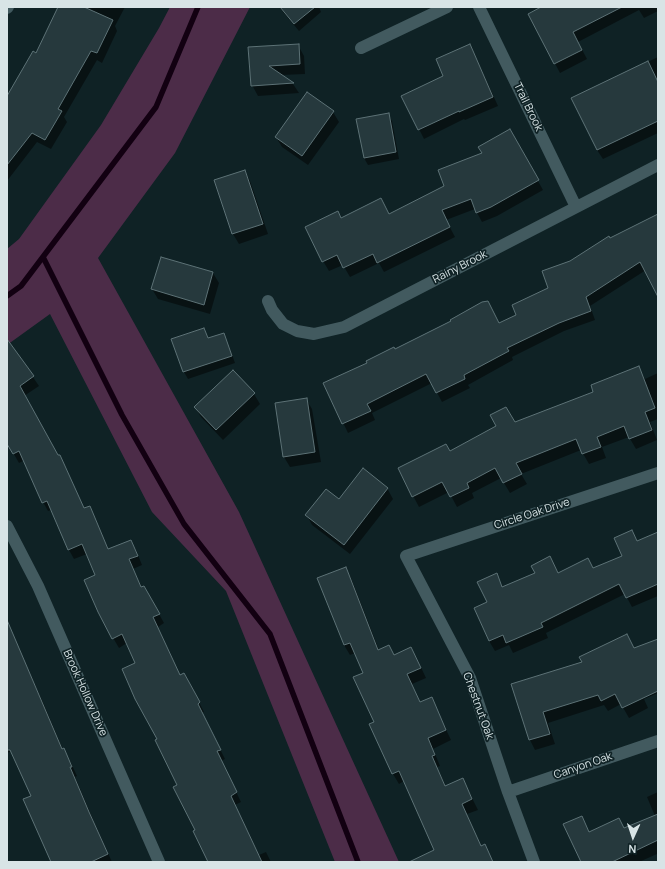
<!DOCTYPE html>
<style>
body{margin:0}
#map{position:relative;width:665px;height:869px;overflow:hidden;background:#0f2225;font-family:Manrope,sans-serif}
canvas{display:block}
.frame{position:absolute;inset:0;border:8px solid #d8e4e6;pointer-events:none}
.north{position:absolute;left:613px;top:817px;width:40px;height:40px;-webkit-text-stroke:3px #0f2225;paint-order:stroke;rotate:183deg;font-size:11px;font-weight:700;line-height:16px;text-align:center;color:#d8e4e6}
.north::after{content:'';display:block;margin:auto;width:14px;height:18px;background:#d8e4e6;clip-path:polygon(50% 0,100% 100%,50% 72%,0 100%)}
</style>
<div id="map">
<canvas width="665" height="869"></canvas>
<div class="frame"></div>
<div class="north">N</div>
</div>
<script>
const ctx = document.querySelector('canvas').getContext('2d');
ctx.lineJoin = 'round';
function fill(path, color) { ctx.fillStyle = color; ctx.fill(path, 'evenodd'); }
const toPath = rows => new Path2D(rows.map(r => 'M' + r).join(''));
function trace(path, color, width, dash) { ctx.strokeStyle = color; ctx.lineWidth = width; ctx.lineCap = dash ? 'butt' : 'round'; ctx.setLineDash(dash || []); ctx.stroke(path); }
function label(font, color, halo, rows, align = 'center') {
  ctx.font = font + ' Manrope,sans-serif'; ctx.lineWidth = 3.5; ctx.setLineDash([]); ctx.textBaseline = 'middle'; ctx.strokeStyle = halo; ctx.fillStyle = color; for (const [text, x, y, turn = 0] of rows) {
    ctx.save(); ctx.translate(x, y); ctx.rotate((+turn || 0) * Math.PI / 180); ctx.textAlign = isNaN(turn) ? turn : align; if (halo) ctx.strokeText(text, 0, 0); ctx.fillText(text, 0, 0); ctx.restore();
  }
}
fill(toPath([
 [170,7,250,7,175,153,98,258,239,512,399,862,335,862,226,591,152,512,50,314,7,345,7,249,19,239,101,125,159,28]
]), '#4c2c48');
fill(toPath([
 [59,7,125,7,115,26,117,31,102,63,97,60,64,117,67,122,51,149,37,142,7,181,7,98,37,55],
 [279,7,319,7,321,12,299,31],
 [544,7,658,7,658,11,644,18,639,10,578,42,587,59,560,73,529,14],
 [298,45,304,56,305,74,281,75,293,84,299,93,258,96,252,85,249,48],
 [470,45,498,106,465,120,464,119,424,139,403,97,444,76],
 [658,57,658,133,603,159,597,150,616,77],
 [333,112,339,122,308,165,282,147,276,137],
 [388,114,392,121,399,159,368,165,364,158],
 [510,131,543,190,497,216,482,222,475,209,446,220,455,237,384,272,379,263,350,277,343,265,329,271,323,261,342,219,381,199,389,215,446,187],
 [245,171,250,181,268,234,239,244,233,234],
 [658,214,658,286,646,270,590,306,595,320,564,331,512,357,513,360,468,385,470,388,442,402,432,383,372,413,375,420,348,433,324,383,395,350,499,324,517,316,549,288,570,262,610,239],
 [213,273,219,283,210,314,158,299,152,289],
 [204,329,209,339,223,334,227,341,235,363,188,379,184,372,173,339],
 [13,348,39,386,24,396,58,456,84,509,89,507,109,550,130,541,136,550,142,565,133,569,142,588,144,587,164,623,158,627,180,676,189,683,204,712,202,713,225,759,221,761,241,802,235,805,259,855,266,852,271,862,209,862,159,740,137,663,127,643,119,648,98,612,96,576,87,554,74,559,69,550,52,510,48,511,43,502,25,460,19,463,7,442,7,352],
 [638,367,645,379,658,373,658,419,650,422,657,440,636,449,629,437,602,447,606,458,589,464,581,450,521,474,527,484,510,493,501,478,472,493,474,498,457,507,449,492,419,507,399,469,450,451,515,424,594,392],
 [233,371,254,394,260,404,223,440,201,417,195,407],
 [306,399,312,409,321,462,290,467,284,457,276,404],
 [387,488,393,499,350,554,312,525,307,515,339,500],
 [632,531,638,542,658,539,658,596,632,607,625,594,546,633,548,638,513,653,509,645,495,651,489,641,488,603,496,575,503,588,536,574,550,558,559,574,593,569,623,556],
 [346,568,351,578,379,650,394,656,411,648,417,659,426,678,412,684,420,703,431,698,451,740,433,749,440,766,437,767,446,787,463,780,478,810,467,814,481,847,484,845,493,862,420,862,435,851,404,781,399,784,393,774,371,724,375,722,365,673,355,653,350,655,344,645,319,578],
 [7,622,37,690,42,700,63,750,69,759,77,776,75,777,94,822,112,862,53,862,33,796,12,751,7,753],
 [627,635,635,649,658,640,658,693,644,699,648,708,629,718,621,704,608,711,604,705,548,723,555,744,535,750,530,740,512,684,583,662],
 [658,792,658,857,657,854,639,862,582,862,581,817,590,833,624,829,655,816,647,797]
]), '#0007');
trace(toPath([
 [43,257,122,415,184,524,270,634,358,862],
 [7,296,21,286,156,107,198,7]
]), '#120011', 5.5);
const building = toPath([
 [58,7,84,7,113,20,97,53,91,51,58,109,62,111,45,140,32,133,7,165,7,96,33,51,36,53,58,7],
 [280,7,315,7,294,24,280,7],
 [541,7,622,7,573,32,582,50,554,64,528,14,541,7],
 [299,44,300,64,269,66,294,83,251,86,248,47,299,44],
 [470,44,493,97,459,112,459,111,418,130,401,96,443,76,436,59,470,44],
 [648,61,658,82,658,121,597,150,571,98,648,61],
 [307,92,334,111,302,156,275,137,307,92],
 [389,113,396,152,364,158,356,119,389,113],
 [510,129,539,180,491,207,476,213,471,199,442,210,450,227,377,263,373,254,343,268,337,255,322,262,305,227,338,211,341,218,381,198,389,214,444,186,438,170,482,153,478,147,510,129],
 [245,170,263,224,232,234,214,180,245,170],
 [658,214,658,297,640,262,586,297,591,311,559,323,507,348,509,351,464,375,465,379,436,393,426,374,367,404,371,411,342,424,323,383,367,363,366,361,394,347,395,349,451,321,450,320,482,302,488,301,499,323,516,315,512,305,548,288,542,271,570,261,609,236,610,238,658,214],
 [161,257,213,272,204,305,151,289,161,257],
 [204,328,208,338,224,333,232,356,183,372,171,339,204,328],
 [7,339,34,376,20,386,58,455,60,455,84,508,90,506,108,549,131,540,138,556,129,559,141,587,144,586,160,614,153,617,180,675,184,673,200,702,198,704,221,750,217,751,237,792,231,796,262,862,208,862,193,831,195,830,173,787,177,785,155,740,157,739,135,699,122,669,135,663,122,634,112,639,98,612,84,580,95,575,82,544,68,550,47,501,42,503,19,451,13,454,7,444,7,339],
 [639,366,655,408,645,412,652,430,629,439,624,426,597,437,601,447,582,454,576,439,516,463,522,474,503,483,495,468,467,483,469,488,450,497,442,482,412,497,398,468,446,444,450,451,496,426,490,415,506,407,515,422,593,392,591,385,639,366],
 [233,370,255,393,216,430,194,407,233,370],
 [307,398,315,452,283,457,275,403,307,398],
 [363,468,388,488,344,545,305,515,326,489,339,499,363,468],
 [632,530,637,541,658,532,658,584,626,598,619,584,541,623,543,627,506,643,503,635,489,641,474,608,487,602,477,582,497,573,502,587,535,573,531,566,550,556,558,573,588,558,593,568,622,556,614,538,632,530],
 [346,567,378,650,389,645,394,655,411,647,421,668,407,674,420,702,432,697,446,730,428,738,435,755,432,756,445,786,463,778,472,799,462,804,481,846,485,844,493,862,409,862,434,850,399,771,392,774,369,724,374,722,353,677,363,673,350,643,344,645,317,578,346,567],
 [7,620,62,749,64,748,72,767,70,767,89,812,108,854,91,862,51,862,23,799,31,796,10,750,7,750,7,620],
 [627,634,634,648,658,639,658,691,622,708,615,694,601,701,598,695,543,712,550,734,529,740,511,684,582,662,579,657,627,634],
 [658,814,658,840,612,862,581,862,563,824,582,816,589,832,619,818,624,828,658,814]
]);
fill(building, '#26393d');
trace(building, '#5d7276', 1);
trace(toPath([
 [479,7,576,207],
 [7,8,8,7],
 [361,48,447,7],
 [268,301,272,310,283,324,297,331,314,334,344,327,658,165],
 [7,526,38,586,159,862],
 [508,792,658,741],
 [534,862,508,792,470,678,406,556,658,473]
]), '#425a5f', 12);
label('11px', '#d8e4e6', '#0f2225', [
 ["Trail Brook",528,107,64],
 ["Rainy Brook",460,267,-27],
 ["Circle Oak Drive",532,514,-18],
 ["Brook Hollow Drive",85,693,66],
 ["Chestnut Oak",478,706,70],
 ["Canyon Oak",583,766,-19]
]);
</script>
